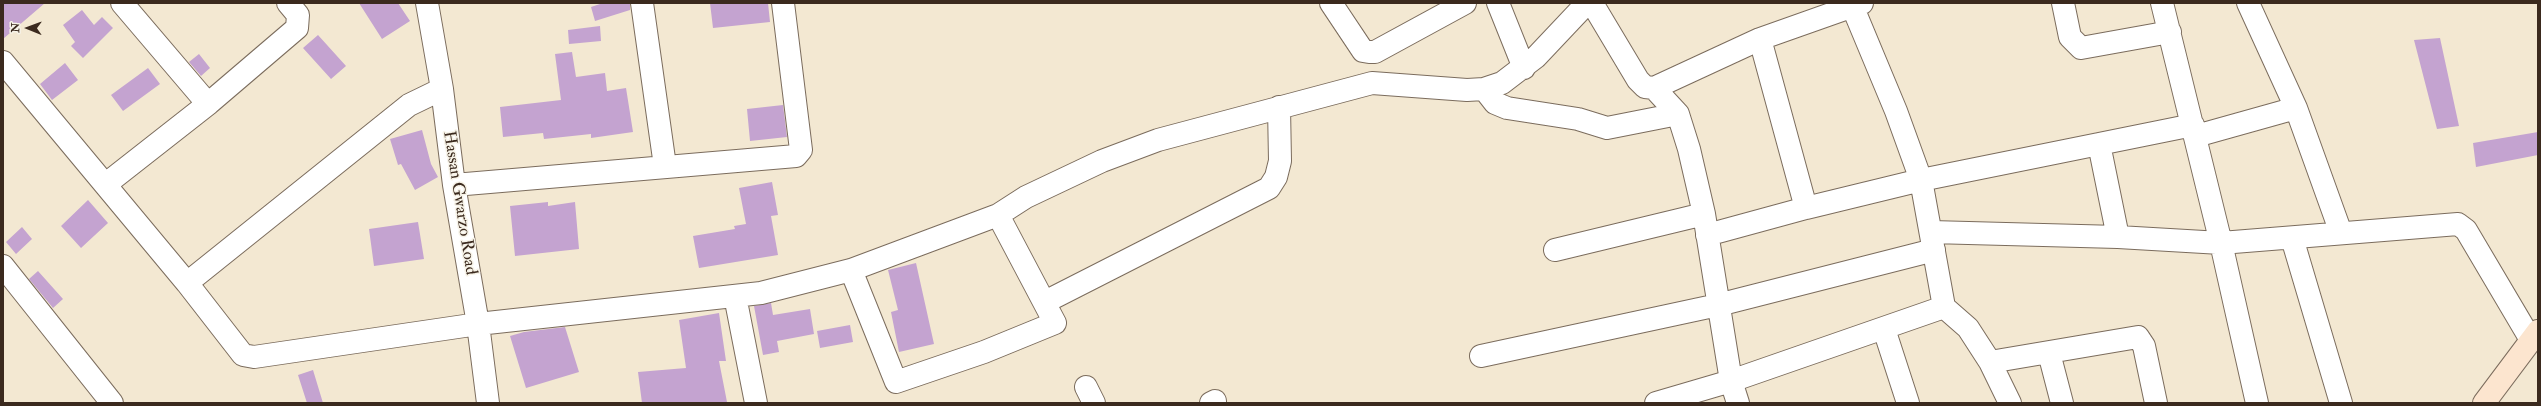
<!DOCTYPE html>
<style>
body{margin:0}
#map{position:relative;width:2541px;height:406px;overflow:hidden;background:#f3e8d2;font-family:"IM FELL Double Pica",serif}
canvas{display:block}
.frame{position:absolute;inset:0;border:4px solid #3b2a1e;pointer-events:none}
.north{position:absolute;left:8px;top:8px;width:40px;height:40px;-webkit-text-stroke:3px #f7f3e8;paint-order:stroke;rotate:271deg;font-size:11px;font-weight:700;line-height:16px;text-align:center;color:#3b2a1e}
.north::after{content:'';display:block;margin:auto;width:14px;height:18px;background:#3b2a1e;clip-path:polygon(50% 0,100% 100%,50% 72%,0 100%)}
</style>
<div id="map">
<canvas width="2541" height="406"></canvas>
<div class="frame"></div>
<div class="north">N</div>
</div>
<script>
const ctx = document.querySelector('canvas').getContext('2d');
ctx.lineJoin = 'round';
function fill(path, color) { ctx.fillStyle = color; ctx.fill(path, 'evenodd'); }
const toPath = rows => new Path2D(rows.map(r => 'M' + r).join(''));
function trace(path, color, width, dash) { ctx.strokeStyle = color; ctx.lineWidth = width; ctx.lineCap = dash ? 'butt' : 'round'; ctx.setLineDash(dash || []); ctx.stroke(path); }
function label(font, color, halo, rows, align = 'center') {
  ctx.font = font + ' "IM FELL Double Pica",serif'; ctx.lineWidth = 3; ctx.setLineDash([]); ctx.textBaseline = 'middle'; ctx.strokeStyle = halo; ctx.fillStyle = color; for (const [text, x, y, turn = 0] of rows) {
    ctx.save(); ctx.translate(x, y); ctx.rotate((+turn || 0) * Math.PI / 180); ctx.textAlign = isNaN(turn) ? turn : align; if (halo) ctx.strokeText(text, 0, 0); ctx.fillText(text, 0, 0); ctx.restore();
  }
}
fill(toPath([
 [3,3,45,3,3,39],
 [359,3,398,3,410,21,382,39],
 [603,3,630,3,630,10,595,21,591,7],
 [710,3,768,3,770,22,713,28],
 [82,10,94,25,102,17,113,28,83,58,71,46,75,42,63,25],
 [600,26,601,41,569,44,568,30],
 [318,35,346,66,331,79,303,48],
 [2440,38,2459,126,2437,129,2414,40],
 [572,52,576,77,605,73,607,91,626,88,633,132,591,138,591,134,544,139,543,133,503,137,500,107,561,100,555,54],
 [199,54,210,68,201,76,189,62],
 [65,63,78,80,52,100,40,84],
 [148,68,160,84,123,111,111,95],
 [783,105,787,137,750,141,747,109],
 [422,130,431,164,438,177,415,190,401,164,398,165,390,139],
 [2538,132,2538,155,2476,167,2473,143],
 [772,182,778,215,771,216,778,255,699,268,693,236,735,229,734,226,746,224,739,188],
 [88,200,108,223,81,248,61,226],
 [548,202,548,206,575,202,579,249,515,256,510,206],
 [418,222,424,259,374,266,369,229],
 [22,227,32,239,16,254,6,242],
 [916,263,934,344,899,352,891,312,898,310,888,270],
 [38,271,63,299,53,308,29,279],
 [771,303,773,315,810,309,814,334,777,341,779,352,763,355,754,306],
 [719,313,726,361,719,361,727,402,642,403,638,372,686,368,679,320],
 [850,325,853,342,820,348,817,331],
 [565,327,579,372,526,388,510,336,524,332],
 [313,370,323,403,307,403,298,375]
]), '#c4a3d0');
const street = toPath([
 [122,3,208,104],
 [427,3,442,89,454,185,478,324,488,403],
 [642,3,665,166],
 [1331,3,1363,51,1369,52,1375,52,1465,3],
 [1498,3,1524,68],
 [1592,3,1638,80,1645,87,1654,88,1678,114,1689,149,1704,214,1731,381,1738,403],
 [1851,3,1896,111,1921,180,1944,307,1968,328,1990,362,2010,403],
 [2063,3,2070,37,2081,48,2170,32],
 [2162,3,2221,243,2257,403],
 [2248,3,2296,108,2341,233],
 [1760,39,1806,208],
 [3,62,187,283,243,355,254,357,478,324,761,293,851,270,998,215,1026,197,1102,161,1158,140,1372,83,1467,90,1484,89,1502,83,1536,57,1587,3],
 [1654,88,1760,39,1862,3],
 [1484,89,1495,103,1507,108,1578,119,1607,128,1678,114],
 [2196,136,2296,108],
 [2099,144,2118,237],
 [106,184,208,104,297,28,298,15,288,3],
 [454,185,796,156,801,150,783,3],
 [1931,232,2118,237,2221,243,2458,224,2466,230,2531,340],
 [1707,235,1806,208,1921,180,2193,125],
 [2292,238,2341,403],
 [1555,250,1704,214],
 [3,266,112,403],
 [851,270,896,382,984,352,1055,323,998,215],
 [187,283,409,105,442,89],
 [735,296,756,403],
 [1045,302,1269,188,1276,177,1280,161,1279,107],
 [1884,329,1908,403],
 [2049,353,2062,403],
 [1481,356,1718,305,1934,250],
 [1990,362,2138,337,2144,346,2156,403],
 [1086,387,1094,403],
 [1211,403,1215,401],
 [1656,403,1731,381,1944,307]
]);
const secondary = toPath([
 [2484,403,2538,331]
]);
trace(street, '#7b6c5d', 24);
trace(secondary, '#7b6c5d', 24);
trace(street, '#fff', 22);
trace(secondary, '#fce5cf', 22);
label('17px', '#3b2a1e', '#f7f3e8', [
 ["Hassan Gwarzo Road",459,203,81]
]);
</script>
